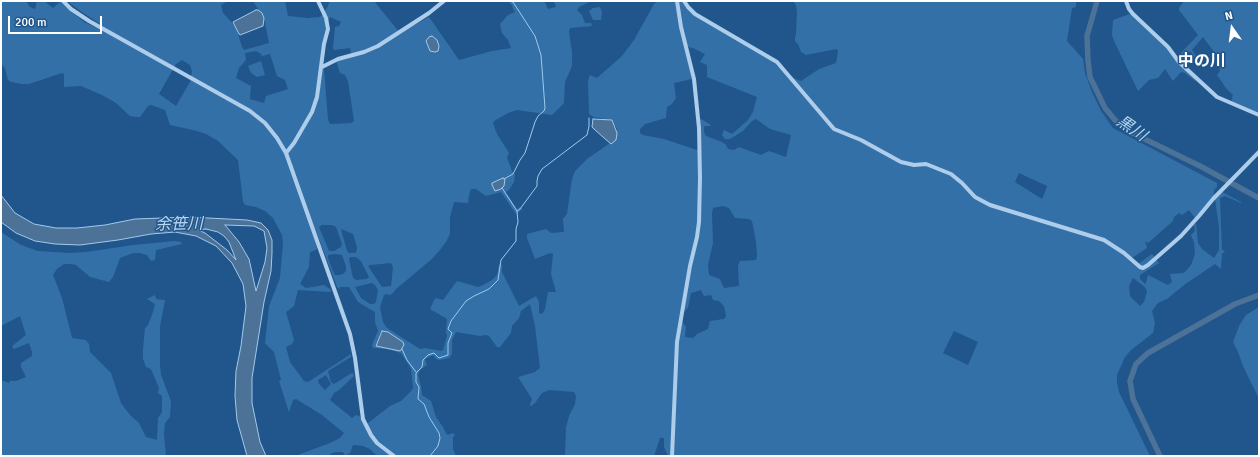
<!DOCTYPE html>
<meta charset="utf-8">
<style>
body{margin:0}
#map{position:relative;width:1260px;height:457px;overflow:hidden;background:#20568b;font-family:Signika,sans-serif}
canvas{display:block}
.frame{position:absolute;inset:0;border:2px solid #fff;pointer-events:none}
.north{position:absolute;left:1212px;top:8px;width:40px;height:40px;-webkit-text-stroke:3px #20568b;paint-order:stroke;rotate:346deg;font-size:11px;font-weight:700;line-height:16px;text-align:center;color:#fff}
.north::after{content:'';display:block;margin:auto;width:14px;height:18px;background:#fff;clip-path:polygon(50% 0,100% 100%,50% 72%,0 100%)}
.scale{position:absolute;left:8px;top:16px;width:94px;height:18px;box-sizing:border-box;border:2px solid #fff;border-top:0;padding-left:5px;font-size:12px;line-height:14px;white-space:nowrap;color:#fff;-webkit-text-stroke:3px #20568b;paint-order:stroke}
</style>
<div id="map">
<canvas width="1260" height="457"></canvas>
<div class="frame"></div>
<div class="north">N</div>
<div class="scale">200 m</div>
</div>
<script>
const ctx = document.querySelector('canvas').getContext('2d');
ctx.lineJoin = 'round';
function fill(path, color) { ctx.fillStyle = color; ctx.fill(path, 'evenodd'); }
const toPath = rows => new Path2D(rows.map(r => 'M' + r).join(''));
function trace(path, color, width, dash) { ctx.strokeStyle = color; ctx.lineWidth = width; ctx.lineCap = dash ? 'butt' : 'round'; ctx.setLineDash(dash || []); ctx.stroke(path); }
function label(font, color, halo, rows, align = 'center') {
  ctx.font = font + ' Signika,"Noto Sans JP",sans-serif'; ctx.lineWidth = 3; ctx.setLineDash([]); ctx.textBaseline = 'middle'; ctx.strokeStyle = halo; ctx.fillStyle = color; for (const [text, x, y, turn = 0] of rows) {
    ctx.save(); ctx.translate(x, y); ctx.rotate((+turn || 0) * Math.PI / 180); ctx.textAlign = isNaN(turn) ? turn : align; if (halo) ctx.strokeText(text, 0, 0); ctx.fillText(text, 0, 0); ctx.restore();
  }
}
fill(toPath([
 [1,1,26,1,30,7,35,9,37,1,44,1,53,8,60,2,84,22,101,30,103,26,79,10,67,1,228,1,221,5,223,13,236,27,242,47,244,50,269,43,264,18,253,1,285,1,288,16,308,18,320,17,327,8,330,1,374,1,400,33,429,17,459,60,492,51,511,48,508,40,502,33,500,24,508,15,515,12,511,4,507,1,544,1,548,9,556,7,554,1,591,1,579,7,577,10,582,15,585,23,591,23,592,26,570,28,569,31,572,53,572,66,565,82,564,103,552,115,517,110,508,113,494,121,493,123,497,134,509,153,507,158,512,171,515,175,514,182,509,190,506,192,517,209,520,207,523,209,516,214,501,192,486,196,476,189,471,189,469,195,468,203,454,202,450,217,450,234,446,242,439,251,432,259,396,289,393,293,390,295,386,294,384,295,380,307,383,322,387,328,420,349,425,348,441,351,443,350,447,336,446,332,447,319,430,309,434,300,436,298,443,300,457,281,478,287,483,285,492,280,497,275,499,264,502,265,502,272,519,306,536,296,539,302,539,313,542,314,545,309,548,292,556,292,551,274,553,254,550,253,535,259,527,238,527,234,546,229,551,233,564,232,563,219,567,214,572,179,575,171,587,159,613,141,616,137,617,129,612,120,594,117,589,114,588,81,590,75,597,78,622,56,634,40,654,4,658,1,682,1,690,12,772,60,793,78,801,81,819,69,836,63,838,52,837,49,806,55,801,52,798,44,795,41,795,37,796,34,797,12,796,5,793,1,1075,1,1076,2,1076,7,1072,8,1067,41,1083,59,1085,73,1092,92,1101,111,1113,128,1217,183,1217,187,1214,190,1214,195,1195,218,1189,210,1182,215,1179,213,1174,217,1173,221,1148,243,1145,241,1147,248,1132,258,1138,264,1152,254,1159,263,1140,275,1140,279,1145,284,1146,283,1148,275,1168,285,1172,282,1170,274,1183,273,1185,272,1191,265,1195,254,1194,242,1191,235,1195,231,1194,225,1196,224,1198,243,1202,249,1214,258,1219,250,1219,227,1215,199,1222,192,1241,202,1241,203,1225,196,1220,198,1222,250,1225,251,1222,254,1221,269,1215,264,1184,285,1167,299,1158,303,1152,311,1155,323,1153,333,1131,350,1125,357,1117,375,1117,383,1119,392,1150,456,668,456,664,447,664,438,660,438,654,456,565,456,566,428,569,416,575,404,576,396,574,392,549,390,542,393,535,403,531,406,530,405,532,399,518,377,535,372,540,368,535,326,530,304,521,311,519,318,512,326,511,333,500,347,497,347,489,336,486,335,480,336,456,332,452,340,452,354,449,358,440,360,436,359,433,355,425,359,427,365,420,370,418,375,421,386,422,395,431,401,436,417,443,427,447,435,453,433,455,435,453,437,453,449,456,456,377,456,370,449,363,446,353,445,350,453,345,456,343,452,335,452,330,454,330,456,295,456,330,443,340,438,344,433,322,415,296,399,293,400,289,412,279,381,281,380,274,352,265,343,269,306,280,278,283,243,282,235,273,218,265,211,256,207,245,205,243,202,238,160,218,141,206,134,197,131,170,125,165,110,151,105,148,106,140,117,137,117,130,116,116,103,102,95,81,86,64,87,64,74,62,73,29,84,22,84,11,82,8,80,5,68,1,64],
 [330,17,341,22,339,26,335,27,333,48,334,50,350,48,351,53,336,60,340,73,345,75,348,81,354,121,351,123,330,124,328,120,324,69,321,67,328,22],
 [688,47,693,48,705,54,700,62,707,65,707,77,757,97,753,112,748,120,732,134,724,130,722,135,725,139,730,139,743,131,752,121,756,119,770,129,791,135,786,157,769,151,761,155,739,147,734,150,728,149,726,145,722,142,706,136,704,132,704,127,705,126,710,126,711,125,701,119,700,119,701,150,697,150,664,139,643,135,640,133,640,129,645,124,666,118,667,107,672,104,676,98,674,83,692,79,686,50],
 [256,51,261,54,262,56,270,54,277,76,285,80,288,89,266,96,264,103,250,99,251,86,236,78,239,68,246,60,245,53],
 [182,60,190,65,192,71,190,82,176,106,159,94,176,64],
 [1019,173,1047,186,1045,192,1042,199,1015,182],
 [723,206,729,208,735,218,749,219,752,221,756,242,757,256,756,260,740,261,738,265,739,286,724,288,720,279,709,275,708,265,713,243,712,213,713,208],
 [322,225,332,225,336,227,342,244,341,247,334,251,329,251,319,227],
 [315,228,337,287,339,289,340,287,349,287,358,302,375,312,375,322,378,331,372,345,373,348,387,349,401,353,411,369,413,388,411,391,401,401,390,406,368,423,364,424,360,416,356,415,352,418,330,400,334,393,339,390,354,376,353,373,350,374,334,384,331,382,328,371,351,357,351,354,308,382,304,381,290,362,286,347,292,344,294,340,286,312,294,306,298,290,331,292,331,290,324,285,306,288,300,284,309,267,310,252,316,250,317,248,313,233],
 [341,229,353,234,357,247,357,250,355,253,349,253,347,251],
 [336,254,342,255,346,266,346,271,343,274,339,275,335,275,332,269,328,258,328,255],
 [350,257,356,257,361,261,369,277,367,279,356,280,353,278,349,259],
 [391,263,393,267,391,286,382,287,368,266,370,265],
 [1133,278,1145,287,1147,292,1144,302,1140,306,1130,296,1129,286],
 [372,283,375,285,378,290,376,302,374,304,370,304,361,298,355,287],
 [701,290,704,296,711,295,713,300,719,301,724,306,726,316,724,319,710,321,708,329,697,334,693,338,685,337,686,327,682,321,684,311,688,308,691,293],
 [954,331,978,342,968,365,943,353],
 [381,332,388,332,403,342,387,348,376,345],
 [326,375,331,384,325,390,319,384,318,380],
 [1184,1,1259,1,1259,114,1231,102,1233,95,1226,88,1217,75,1220,71,1217,56,1203,37,1192,50,1197,57,1195,59,1194,56,1190,51,1181,61,1177,57,1198,35,1179,10,1179,8],
 [600,7,602,12,601,20,593,20,589,11,593,8],
 [1130,14,1167,49,1196,80,1195,81,1185,73,1181,72,1173,81,1165,69,1158,78,1149,80,1138,91,1114,41,1112,35,1113,20],
 [261,61,265,75,257,77,251,73,248,66],
 [1,232,21,245,38,251,69,253,86,252,133,245,175,241,181,242,182,244,156,250,155,260,151,261,147,255,140,253,133,253,120,258,113,277,109,282,90,277,76,265,71,264,64,264,57,269,53,275,62,298,72,338,86,340,89,344,90,352,111,373,121,403,130,415,139,423,146,437,157,440,158,418,162,412,162,396,158,393,159,388,151,369,146,367,143,359,143,349,145,328,148,325,152,315,155,304,147,299,155,295,156,299,165,300,160,326,160,365,161,375,171,401,170,417,165,423,164,434,166,456,1,456,1,380,9,383,10,381,16,381,26,377,21,367,21,363,32,356,32,352,29,343,14,349,12,346,26,335,20,316,1,326],
 [1259,307,1259,399,1243,366,1238,352,1233,342,1239,326,1246,315]
]), '#3470a8');
const water = toPath([
 [256,10,258,10,262,13,264,18,263,26,240,35,239,34,233,22,256,10],
 [432,36,437,40,439,46,438,51,435,52,430,51,426,41,429,37,432,36],
 [593,119,612,120,617,133,616,140,611,144,594,129,592,127,593,119],
 [503,178,505,179,504,186,501,189,495,191,492,185,492,183,503,178],
 [1,195,15,213,34,224,56,228,77,228,105,225,135,219,189,217,247,220,261,223,268,230,272,240,272,253,271,271,264,302,252,378,252,403,260,442,266,456,247,456,237,420,235,396,236,371,241,346,246,306,243,284,232,263,216,246,196,236,175,232,151,234,118,240,80,245,55,244,35,241,16,233,1,222,1,195],
 [225,225,254,226,264,231,267,248,265,262,256,291,249,259,239,242,225,225],
 [206,229,218,232,224,236,229,242,236,260,227,250,205,233,198,230,206,229],
 [382,331,388,332,403,342,404,345,401,350,400,351,376,346,382,331]
]);
fill(water, '#4c7298');
trace(water, '#a1c9ec', 1);
trace(toPath([
 [504,179,513,174,520,160,525,153,535,122,538,116,544,111,545,108,541,55,535,36,513,2,509,1],
 [502,188,517,211],
 [402,349,407,360,416,372],
 [430,456,438,446,440,438,439,433,429,417,424,404,418,399,419,387,416,382,416,373,422,367,423,360,428,355,434,353,439,358,448,355,448,343,452,333,448,329,451,321,466,301,474,296,489,289,498,280,501,260,516,241,516,229,518,222,517,211,520,209,537,186,537,181,538,176,542,169,587,135,589,126,589,118]
]), '#a1c9ec', 1);
trace(toPath([
 [1097,1,1087,36,1088,61,1090,77,1105,108,1115,120,1126,130,1200,166,1259,198],
 [1160,456,1133,399,1130,381,1136,364,1148,353,1235,304,1259,295]
]), '#4c7298', 5.5);
trace(toPath([
 [63,1,71,9,89,21,250,111,265,123,277,138,286,153,350,334,355,358,363,419,371,435,377,443,394,456],
 [684,1,688,7,695,14,777,62,834,129,861,140,901,162,914,165,926,164,951,174,962,183,975,197,990,205,1104,240,1124,253,1140,267,1143,268,1148,265,1181,236,1199,216,1213,199,1259,152],
 [1126,1,1129,9,1133,14,1168,47,1179,62,1217,97,1259,115],
 [322,67,338,59,364,52,378,46,429,13,444,1],
 [286,153,294,143,312,112,317,97,324,44,328,29,326,18,318,1],
 [672,456,677,342,690,266,697,237,699,222,700,178,699,128,694,79,681,27,677,1]
]), '#adcdeb', 4);
label('bold 16px', '#fff', '#20568b', [
 ["中の川",1202,62]
]);
label('italic 16px', '#b9d7f2', '#20568b', [
 ["黒川",1131,129,34],
 ["余笹川",179,225,-1]
]);
</script>
